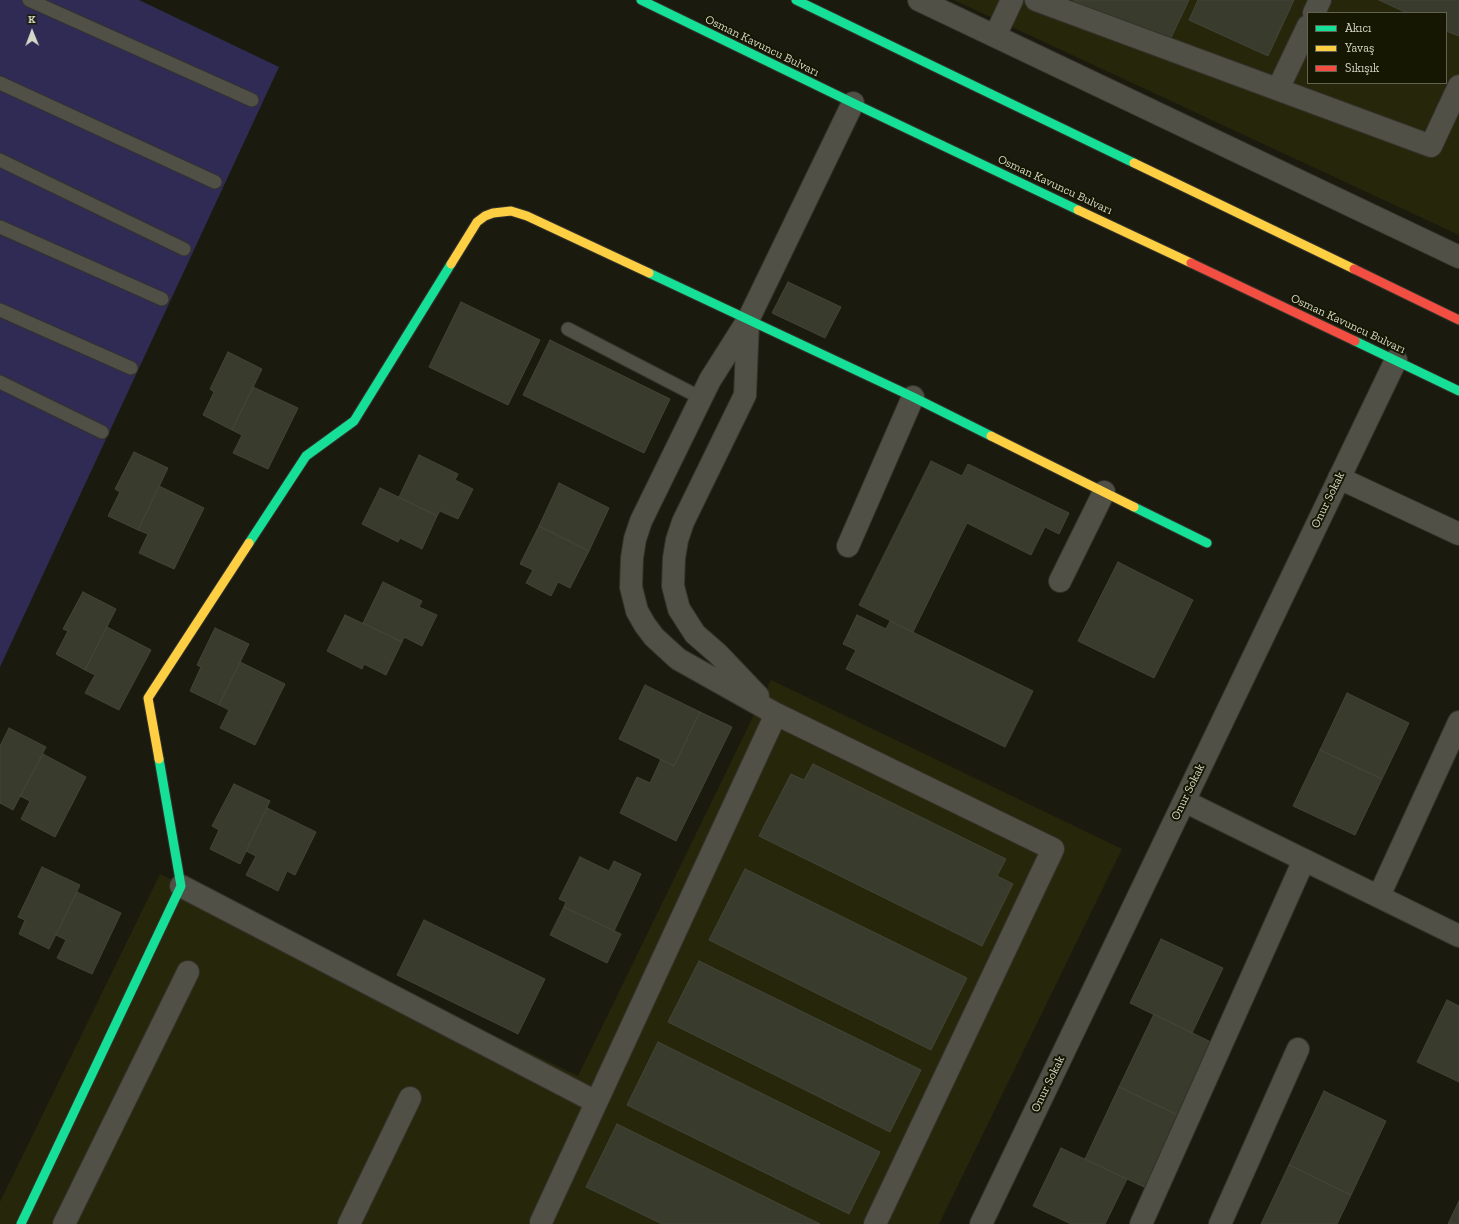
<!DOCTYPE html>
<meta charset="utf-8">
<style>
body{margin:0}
#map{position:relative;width:1459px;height:1224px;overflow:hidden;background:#1a1b0e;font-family:"Zilla Slab",serif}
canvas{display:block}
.legend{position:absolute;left:1307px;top:12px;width:140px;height:72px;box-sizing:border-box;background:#161702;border:1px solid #626451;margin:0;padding:5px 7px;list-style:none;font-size:12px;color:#d5d7c8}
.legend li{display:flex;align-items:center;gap:8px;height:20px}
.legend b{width:20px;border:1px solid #626451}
.north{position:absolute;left:12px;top:12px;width:40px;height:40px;-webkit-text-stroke:3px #161702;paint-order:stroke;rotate:359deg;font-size:11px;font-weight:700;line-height:16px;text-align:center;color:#d5d7c8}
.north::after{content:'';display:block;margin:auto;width:14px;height:18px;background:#d5d7c8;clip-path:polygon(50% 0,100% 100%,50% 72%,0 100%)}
</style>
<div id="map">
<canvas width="1459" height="1224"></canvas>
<ul class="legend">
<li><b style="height:5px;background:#16e098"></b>Akıcı</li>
<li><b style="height:5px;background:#ffcf43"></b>Yavaş</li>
<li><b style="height:5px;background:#f24e42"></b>Sıkışık</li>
</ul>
<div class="north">K</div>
</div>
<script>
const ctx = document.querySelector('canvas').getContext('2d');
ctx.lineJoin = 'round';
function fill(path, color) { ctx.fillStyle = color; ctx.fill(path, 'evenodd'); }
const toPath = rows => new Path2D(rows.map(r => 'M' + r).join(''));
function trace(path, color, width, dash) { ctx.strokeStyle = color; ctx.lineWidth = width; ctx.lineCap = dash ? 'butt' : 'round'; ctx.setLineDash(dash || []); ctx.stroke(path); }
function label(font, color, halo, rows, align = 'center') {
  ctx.font = font + ' "Zilla Slab",serif'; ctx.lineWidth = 4; ctx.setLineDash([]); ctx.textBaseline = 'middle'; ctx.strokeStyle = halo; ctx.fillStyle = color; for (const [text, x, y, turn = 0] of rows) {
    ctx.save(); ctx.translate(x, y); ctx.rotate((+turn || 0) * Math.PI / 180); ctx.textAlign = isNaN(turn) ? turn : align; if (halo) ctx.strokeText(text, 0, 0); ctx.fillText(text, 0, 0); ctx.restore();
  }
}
fill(toPath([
 [954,0,1459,0,1459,235],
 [1308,13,1446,13,1446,83,1308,83],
 [771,680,1122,849,939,1224,0,1224,0,1202,160,874,578,1076]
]), '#26270a');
fill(toPath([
 [0,0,139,0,279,67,0,667]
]), '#302b54');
const building = toPath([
 [1073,0,1189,0,1168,44,1073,0],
 [1198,0,1294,0,1268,56,1189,20,1198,0],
 [1379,0,1459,0,1459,36,1446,31,1446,13,1407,13,1379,0],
 [788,282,841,307,825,338,772,313,788,282],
 [461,302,540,340,508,405,429,367,461,302],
 [550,340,670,399,644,453,523,395,550,340],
 [228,352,262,369,232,430,203,415,214,392,210,389,228,352],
 [253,387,298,408,268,469,233,453,242,435,232,430,253,387],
 [134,452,168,468,138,530,108,516,120,492,115,489,134,452],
 [419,455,458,474,455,480,473,489,458,519,440,511,437,516,399,497,419,455],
 [931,461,962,476,968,464,1069,513,1059,534,1045,527,1031,555,967,523,913,632,859,605,931,461],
 [559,483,609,508,589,551,539,526,559,483],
 [159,486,204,508,174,569,139,553,148,534,138,530,159,486],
 [380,488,437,516,422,549,400,538,398,542,362,524,380,488],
 [539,526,589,551,570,588,558,582,551,596,526,583,533,570,520,564,539,526],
 [1118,562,1193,600,1154,678,1078,641,1118,562],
 [383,582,422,601,419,607,437,615,422,646,404,637,402,642,363,623,383,582],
 [83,592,116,609,85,670,56,654,68,631,63,629,83,592],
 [345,615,402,642,386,675,364,664,362,669,327,651,345,615],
 [857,615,886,629,890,621,1033,691,1005,747,846,669,856,650,843,644,857,615],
 [107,627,151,650,119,710,85,693,95,675,85,670,107,627],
 [215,628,249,644,219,705,190,691,201,667,197,665,215,628],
 [240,662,285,684,255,745,220,728,229,710,219,705,240,662],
 [645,685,700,712,674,766,619,739,645,685],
 [1347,693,1409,723,1382,779,1320,750,1347,693],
 [700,712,732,727,676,841,620,813,637,777,650,783,661,759,674,766,700,712],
 [9,728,46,747,13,810,0,803,0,746,9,728],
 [1320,750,1382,779,1355,835,1293,806,1320,750],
 [43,754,86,777,55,837,21,819,30,801,20,796,43,754],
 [813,764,1006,859,997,876,1013,884,982,946,759,836,791,774,804,780,813,764],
 [234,784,270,801,240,864,210,849,219,830,212,826,234,784],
 [267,808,316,832,295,875,287,871,278,891,246,875,256,856,246,851,267,808],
 [580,857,609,871,614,861,641,874,614,931,564,907,566,902,559,899,580,857],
 [42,867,80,885,49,949,19,934,25,920,18,917,42,867],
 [745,869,967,978,931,1050,709,940,745,869],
 [77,892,121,913,92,974,57,958,66,940,56,935,77,892],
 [564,907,621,934,607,963,550,935,564,907],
 [424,920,545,979,518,1034,397,975,424,920],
 [1161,939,1223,968,1192,1033,1130,1003,1161,939],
 [699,961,921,1070,890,1132,668,1022,699,961],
 [1447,1000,1459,1006,1459,1082,1417,1062,1447,1000],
 [1154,1014,1215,1044,1180,1116,1119,1087,1154,1014],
 [658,1042,880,1152,849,1214,627,1105,658,1042],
 [1119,1087,1180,1116,1146,1188,1085,1159,1119,1087],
 [1324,1091,1386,1121,1351,1195,1289,1165,1324,1091],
 [617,1124,820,1224,662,1224,586,1187,617,1124],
 [1061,1148,1127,1179,1105,1224,1071,1224,1033,1206,1061,1148],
 [1289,1165,1351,1195,1337,1224,1261,1224,1289,1165],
 [1459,1201,1459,1224,1448,1224,1459,1201]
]);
fill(building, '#393b2c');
trace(building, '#444439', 1);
const lane = toPath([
 [29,0,252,100],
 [0,83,215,182],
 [0,160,184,249],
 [0,227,162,299],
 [0,310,131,368],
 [568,329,701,398],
 [0,382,102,432]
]);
const street = toPath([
 [919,0,1459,257],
 [1036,0,1431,146,1459,86],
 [1314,13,1320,0],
 [995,36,1012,0],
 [1278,89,1308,26],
 [853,103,748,320,710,380,641,521,635,539,632,558,631,587,637,611,645,625,654,637,678,659,776,714,1053,849,875,1224],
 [748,322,745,395,683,522,677,540,674,558,673,586,679,609,695,634,718,654,758,696],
 [1339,478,1459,534],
 [848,546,913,397],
 [1060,581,1104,492],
 [1184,801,1459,936],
 [181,886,596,1102],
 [1379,896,1459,722],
 [541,1222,776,714],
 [64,1224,188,972],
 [349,1224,410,1098],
 [981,1224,1396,360],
 [1141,1224,1304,860],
 [1220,1224,1298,1049]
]);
const fast = toPath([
 [641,0,853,103,1078,210],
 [796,0,1134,163],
 [649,273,913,397,991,436],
 [1355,341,1459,391],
 [1134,507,1207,543],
 [249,543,306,456,354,421,451,264],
 [21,1224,181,886,159,759]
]);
const slow = toPath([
 [1134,163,1354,269],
 [1078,210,1191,263],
 [451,264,477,222,485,216,493,213,511,211,527,216,649,273],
 [991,436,1134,507],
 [159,759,148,698,249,543]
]);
const jam = toPath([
 [1191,263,1355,341],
 [1354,269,1459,320]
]);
trace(lane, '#33332b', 15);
trace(street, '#33332b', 24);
trace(fast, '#33332b', 11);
trace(slow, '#33332b', 11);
trace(jam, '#33332b', 11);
trace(lane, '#505046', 13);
trace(street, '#505046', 22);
trace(fast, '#16e098', 9);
trace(slow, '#ffcf43', 9);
trace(jam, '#f24e42', 9);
label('12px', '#d5d7c8', '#161702', [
 ["Osman Kavuncu Bulvarı",762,46,26],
 ["Osman Kavuncu Bulvarı",1055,185,25],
 ["Osman Kavuncu Bulvarı",1348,324,25],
 ["Onur Sokak",1328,500,-64],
 ["Onur Sokak",1188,792,-64],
 ["Onur Sokak",1048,1084,-64]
]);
</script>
